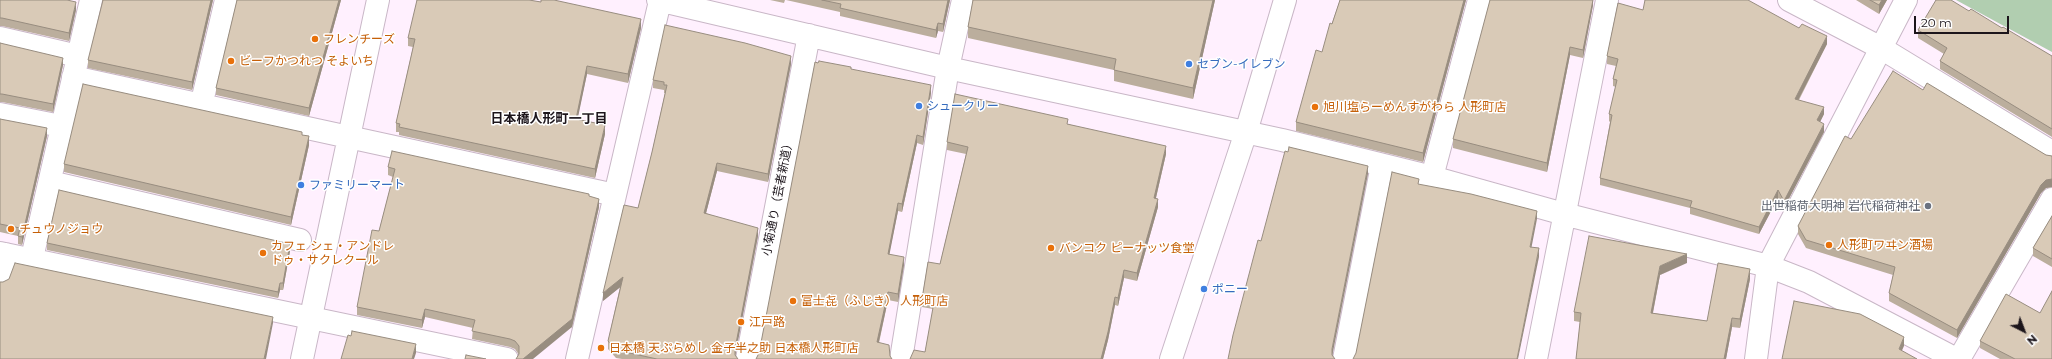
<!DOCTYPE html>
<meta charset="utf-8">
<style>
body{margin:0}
#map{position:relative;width:2052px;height:359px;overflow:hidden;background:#fff0fe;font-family:Montserrat,sans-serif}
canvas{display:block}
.north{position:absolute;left:2004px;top:311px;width:40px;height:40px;-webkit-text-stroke:3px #fff;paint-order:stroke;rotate:138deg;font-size:11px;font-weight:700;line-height:16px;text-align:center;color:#1c151b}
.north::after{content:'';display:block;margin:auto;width:14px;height:18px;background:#1c151b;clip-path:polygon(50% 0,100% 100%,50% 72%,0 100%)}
.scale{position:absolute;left:1914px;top:16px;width:95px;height:18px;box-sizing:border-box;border:2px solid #1c151b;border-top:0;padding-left:5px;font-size:12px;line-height:14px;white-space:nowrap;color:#1c151b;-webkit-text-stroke:3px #fff;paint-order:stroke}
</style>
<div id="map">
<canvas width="2052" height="359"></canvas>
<div class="north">N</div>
<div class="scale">20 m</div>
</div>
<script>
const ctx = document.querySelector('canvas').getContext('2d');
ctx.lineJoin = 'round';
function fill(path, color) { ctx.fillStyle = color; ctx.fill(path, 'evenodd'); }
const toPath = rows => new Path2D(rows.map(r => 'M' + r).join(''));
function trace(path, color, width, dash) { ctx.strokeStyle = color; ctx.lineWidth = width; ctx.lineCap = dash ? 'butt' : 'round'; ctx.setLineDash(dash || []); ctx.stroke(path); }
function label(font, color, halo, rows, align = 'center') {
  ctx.font = font + ' Montserrat,"Noto Sans JP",sans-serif'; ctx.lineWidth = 3; ctx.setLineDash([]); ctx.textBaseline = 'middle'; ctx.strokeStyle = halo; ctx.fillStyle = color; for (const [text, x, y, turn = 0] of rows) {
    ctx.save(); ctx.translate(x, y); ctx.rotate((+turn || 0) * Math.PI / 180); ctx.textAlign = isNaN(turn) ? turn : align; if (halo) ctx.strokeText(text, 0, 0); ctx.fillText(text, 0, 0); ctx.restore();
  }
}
fill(toPath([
 [1956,0,2052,0,2052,52]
]), '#b1ceb0');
const minor = toPath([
 [658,0,948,68,1282,140,1432,177,1564,214,1768,266,1809,282,1956,359],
 [1789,0,1881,48,2052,152],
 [0,38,78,56],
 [73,77,615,195],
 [201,106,226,0],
 [0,114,61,126],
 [1432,177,1479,0],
 [50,182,300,240],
 [0,253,507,359],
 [32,258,91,0],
 [0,276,6,254],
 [302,359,378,0],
 [577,359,660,1],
 [747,359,809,35],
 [901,359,948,68,963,0],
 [1171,359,1246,132,1285,0],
 [1344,359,1382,165],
 [1536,359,1607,0],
 [1756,359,1768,266,1906,0],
 [1959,359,2052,199]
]);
trace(minor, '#c9b7c7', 24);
trace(minor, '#fff', 22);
fill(toPath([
 [0,0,76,10,69,41,2,26,0,26],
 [213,0,192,90,88,68,88,60],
 [237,0,341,0,309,116,216,95,216,88],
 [770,0,785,0,784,3],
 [786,0,950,0,943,32,938,31,936,38,840,16,840,12],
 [973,0,1215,0,1193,99,1114,81,1114,70,968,38,968,27],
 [1340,0,1466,0,1423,162,1296,131,1296,122,1322,52],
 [1593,0,1593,5,1583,58,1570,55,1547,172,1453,148,1453,139],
 [1856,0,1887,0,1879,14],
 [1643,10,1827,44,1799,100,1824,114,1820,122,1824,132,1784,208,1778,198,1759,234,1690,214,1690,208,1600,185,1600,178,1610,122,1609,121,1609,114,1616,87,1613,86,1613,79,1616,66,1607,64,1607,56],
 [1969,11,2002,28,2052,56,2052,137,1940,69,1940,61,1944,54,1918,38,1918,30],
 [641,28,628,83,587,74,577,119,605,134,595,178,399,135,399,132,396,132,396,123,413,47,408,46,408,38],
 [0,43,63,65,53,112,2,102,0,102],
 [791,64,768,182,717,171,706,213,758,236,735,354,735,355,738,359,622,359,616,358,608,349,608,341,620,287,603,301,638,208,652,152,665,93,664,93,664,90,653,88,653,80],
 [851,70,931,93,923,145,917,143,902,212,898,211,889,254,904,265,898,302,888,300,879,343,890,356,759,353],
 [1923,90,2046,155,2052,156,2052,187,2046,188,2041,193,1957,338,1889,301,1889,293,1893,275,1806,248,1798,234,1798,226,1851,139],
 [0,119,47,136,22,245,18,244,18,236,0,232],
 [1068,124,1166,154,1156,198,1158,207,1137,281,1124,278,1118,306,1115,305,1108,340,1103,359,910,359,925,352,933,309,922,307,922,299,940,264,966,154,947,150,947,142],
 [302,135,309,145,291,225,64,172,64,164],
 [388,167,589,196,599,207,572,327,519,355,515,349,510,347,472,339,473,328,425,317,422,328,357,315,357,307,379,231,393,177,388,175],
 [2052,216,2052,267,2033,256,2033,248],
 [47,243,290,251,283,290,280,290,278,298,47,250],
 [1687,263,1660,275,1653,313,1707,321,1750,279,1740,328,1732,327,1726,359,1576,359,1580,322,1574,321,1574,312],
 [2040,313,2052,359,2000,359,1980,348,1980,341]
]), '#bbae9d');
fill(toPath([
 [211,0,213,0,192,90,192,82],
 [339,0,341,0,309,116,309,108],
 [948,0,950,0,943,32,943,24],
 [1213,0,1215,0,1193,99,1193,88],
 [1464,0,1466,0,1423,162,1423,153],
 [1593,0,1593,5,1583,58,1583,50],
 [1882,0,1887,0,1879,14,1879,5],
 [76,2,76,10,69,41,69,33],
 [641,19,641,28,628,83,628,74],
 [938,23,938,31,936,38,936,30],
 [1827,36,1827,44,1795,106,1795,99],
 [1570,47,1570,55,1547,172,1547,163],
 [791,56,791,64,768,182,768,174],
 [63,58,63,65,53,112,53,104],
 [587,66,587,74,576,127,576,119],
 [931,85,931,93,923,145,923,137],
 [1824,107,1824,114,1817,128,1817,120],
 [1824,124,1824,132,1784,208,1784,201],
 [605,125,605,134,595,178,595,169],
 [47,128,47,136,22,245,22,237],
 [917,135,917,143,902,212,902,204],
 [309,136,309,145,291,225,291,217],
 [1166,146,1166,154,1154,206,1154,198],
 [717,163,717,171,704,221,704,213],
 [1368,166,1368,174,1332,357,1332,349],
 [2052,179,2052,187,2046,188,2041,193,1957,338,1957,330,2041,185,2046,180],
 [1778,190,1778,198,1759,234,1759,227],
 [599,199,599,207,572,327,533,359,523,359],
 [1158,199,1158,207,1137,281,1137,273],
 [898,203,898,211,888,262,888,254],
 [1537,211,1537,219,1530,255,1530,247],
 [758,228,758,236,735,357,735,349],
 [290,244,290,251,283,290,283,283],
 [1539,248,1539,257,1518,359,1517,359],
 [1687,254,1687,263,1660,275,1651,322,1651,313,1660,266],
 [904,257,904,265,898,302,898,294],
 [1750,269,1750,279,1740,328,1740,319],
 [1124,270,1124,278,1118,306,1118,298],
 [623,277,623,285,603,301,603,293],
 [280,283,280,290,278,298,278,292],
 [888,292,888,300,877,350,877,342],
 [1115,297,1115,305,1108,340,1103,359,1101,359],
 [425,309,425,317,422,328,422,320],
 [273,317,273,323,266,359,264,359],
 [1732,318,1732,327,1726,359,1724,359],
 [1904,337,1904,346,1899,357,1899,349],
 [416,344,416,353,414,359,412,359]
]), '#988d80');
const building = toPath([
 [0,0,67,0,76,2,69,33,2,18,0,18,0,0],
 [103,0,211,0,192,82,88,60,103,0],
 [237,0,339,0,309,108,216,88,237,0],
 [417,0,529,0,541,2,541,0,554,0,641,19,628,74,587,66,576,119,605,125,595,169,399,127,400,124,396,123,415,39,408,38,417,0],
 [822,0,948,0,943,24,938,23,936,30,840,8,841,4,822,0],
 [973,0,1213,0,1193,88,1114,70,1116,59,968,27,973,0],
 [1340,0,1464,0,1423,153,1296,122,1316,50,1322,52,1330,23,1332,24,1340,0],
 [1490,0,1593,0,1583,50,1570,47,1547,163,1453,139,1490,0],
 [1645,0,1748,0,1799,28,1802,24,1827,36,1795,99,1824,107,1817,120,1824,124,1784,201,1778,190,1759,227,1690,207,1692,201,1600,178,1612,115,1609,114,1617,80,1613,79,1618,59,1607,56,1618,3,1643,10,1645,0],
 [1870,0,1882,0,1879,5,1870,0],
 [1936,0,1951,0,1969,11,1971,9,2002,28,2003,27,2052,56,2052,129,1940,61,1947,48,1918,30,1936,0],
 [665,25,745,43,791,56,768,174,717,163,704,213,758,228,735,349,735,355,738,359,657,359,616,350,608,341,623,277,603,293,624,205,638,208,652,152,667,85,664,85,664,82,653,80,665,25],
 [0,43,63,58,53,104,2,94,0,94,0,43],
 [819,61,851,67,851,69,931,85,923,137,917,135,902,204,898,203,888,254,904,257,898,294,888,292,877,342,889,345,890,356,892,359,756,359,759,353,815,62,818,63,819,61],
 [1893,71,1923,90,1927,83,2046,155,2052,156,2052,179,2046,180,2041,185,1957,330,1889,293,1895,267,1806,240,1798,226,1845,136,1851,139,1893,71],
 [83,84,302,132,302,135,309,136,291,217,64,164,83,84],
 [955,94,1068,119,1067,124,1166,146,1154,198,1158,199,1137,273,1124,270,1118,298,1115,297,1108,332,1101,359,910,359,914,350,925,352,934,302,922,299,928,262,940,264,968,147,947,142,955,94],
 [0,119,47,128,22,237,18,236,20,228,0,224,0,119],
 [1289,147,1368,166,1332,349,1332,355,1335,359,1228,359,1233,335,1258,240,1261,241,1285,151,1288,152,1289,147],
 [392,151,589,194,589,196,599,199,572,319,523,359,516,359,519,354,519,346,515,341,510,339,472,331,475,320,425,309,422,320,357,307,372,230,379,231,395,169,388,167,392,151],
 [1392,172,1419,179,1418,184,1471,194,1537,211,1530,247,1539,248,1517,359,1353,359,1356,353,1392,172],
 [59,190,290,244,283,283,280,283,278,292,47,243,59,190],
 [2052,216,2052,259,2033,248,2052,216],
 [1589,236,1687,254,1660,266,1651,313,1707,321,1718,263,1750,269,1740,319,1732,318,1724,359,1576,359,1581,313,1574,312,1589,236],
 [15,263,273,317,264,359,0,359,0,282,3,282,9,279,15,263],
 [2052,291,2052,359,2015,359,1980,341,2006,294,2040,313,2052,291],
 [1794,301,1860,314,1904,337,1899,349,1917,359,1782,359,1794,301],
 [352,331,416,344,412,359,341,359,348,335,351,336,352,331],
 [466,355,486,359,465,359,466,355]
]);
fill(building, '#d9cab7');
trace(building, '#988d80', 1);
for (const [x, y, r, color] of [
 [315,39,4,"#e8710a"],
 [231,61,4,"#e8710a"],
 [1189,64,4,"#3f7fe0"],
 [919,106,4,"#3f7fe0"],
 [1315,107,4,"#e8710a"],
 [301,185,4,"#3f7fe0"],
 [1928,206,4,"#6b7280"],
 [11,229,4,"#e8710a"],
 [1829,245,4,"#e8710a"],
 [1051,248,4,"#e8710a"],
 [263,253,4,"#e8710a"],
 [1204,289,4,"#3f7fe0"],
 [793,301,4,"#e8710a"],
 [741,322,4,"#e8710a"],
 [601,348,4,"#e8710a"]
]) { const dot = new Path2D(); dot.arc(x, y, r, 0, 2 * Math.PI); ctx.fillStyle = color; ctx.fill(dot); trace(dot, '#fff', 1.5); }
label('12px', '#c56008', '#fff', [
 ["フレンチーズ",323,39],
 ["ビーフかつれつ そよいち",239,61],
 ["旭川塩らーめんすがわら 人形町店",1323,107],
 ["チュウノジョウ",19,229],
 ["人形町ワヰン酒場",1837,245],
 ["カフェ シェ・アンドレ",271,246],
 ["ドゥ・サクレクール",271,260],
 ["バンコク ピーナッツ食堂",1059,248],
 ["富士㐂（ふじき） 人形町店",801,301],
 ["江戸路",749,322],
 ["日本橋 天ぷらめし 金子半之助 日本橋人形町店",609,348]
], 'left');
label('12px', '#366cbe', '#fff', [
 ["セブン-イレブン",1197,64],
 ["シュークリー",927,106],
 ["ファミリーマート",309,185],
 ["ポニー",1212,289]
], 'left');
label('12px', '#1c151b', '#fff', [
 ["小菊通り（芸者新道）",778,197,-79]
]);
label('12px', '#5b616d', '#fff', [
 ["出世稲荷大明神 岩代稲荷神社",1920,206]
], 'right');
label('bold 13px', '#1c151b', '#fff', [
 ["日本橋人形町一丁目",549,119]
]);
</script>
